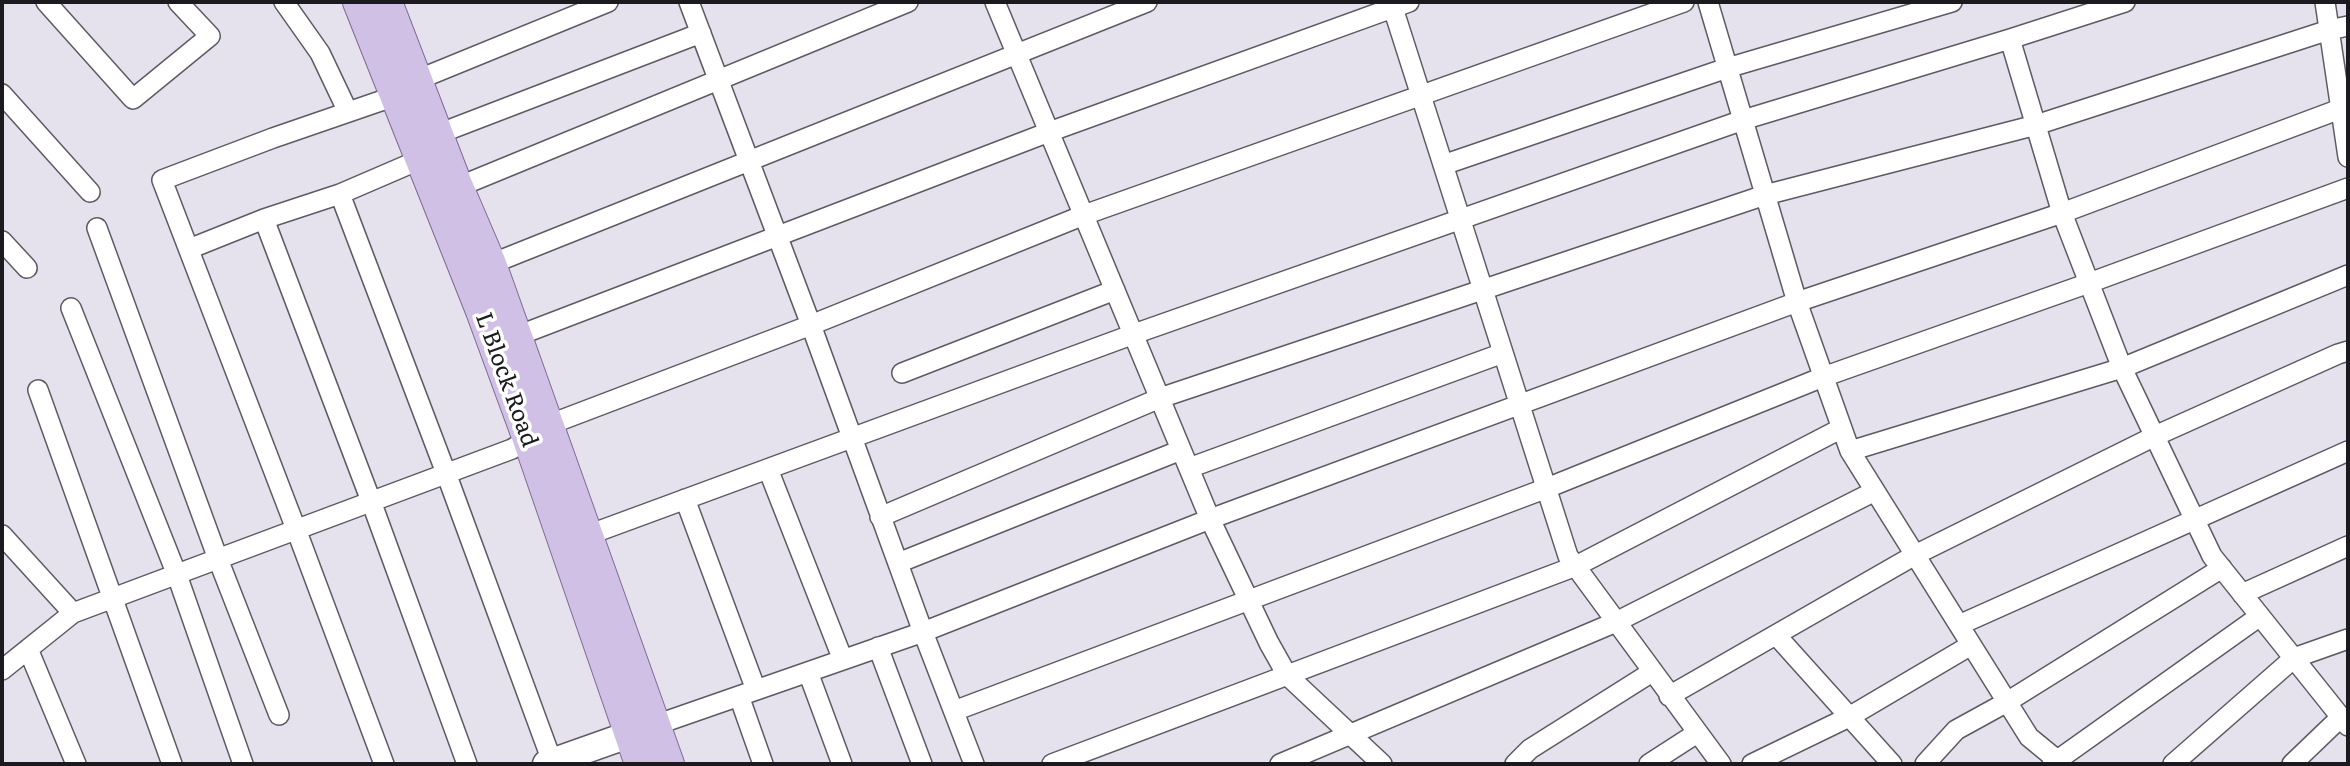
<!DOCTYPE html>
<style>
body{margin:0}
#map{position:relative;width:2350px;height:766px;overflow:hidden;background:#e6e2ed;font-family:Literata,serif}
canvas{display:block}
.frame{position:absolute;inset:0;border:4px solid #1b1a1e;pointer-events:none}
</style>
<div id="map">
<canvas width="2350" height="766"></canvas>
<div class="frame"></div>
</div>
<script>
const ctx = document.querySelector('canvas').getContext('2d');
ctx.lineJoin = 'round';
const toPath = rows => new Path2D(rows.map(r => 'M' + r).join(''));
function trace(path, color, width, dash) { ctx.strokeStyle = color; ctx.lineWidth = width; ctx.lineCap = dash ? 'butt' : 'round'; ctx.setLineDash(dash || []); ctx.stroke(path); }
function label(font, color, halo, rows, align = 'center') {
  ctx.font = font + ' Literata,serif'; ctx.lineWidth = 7; ctx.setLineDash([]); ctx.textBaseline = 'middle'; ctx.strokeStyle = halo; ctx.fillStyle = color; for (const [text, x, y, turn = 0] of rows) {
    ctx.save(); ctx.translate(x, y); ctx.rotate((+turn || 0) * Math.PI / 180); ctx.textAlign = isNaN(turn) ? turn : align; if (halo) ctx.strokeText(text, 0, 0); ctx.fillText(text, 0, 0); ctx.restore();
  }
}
const street = toPath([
 [46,2,133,99,210,36,178,2],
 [284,2,320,53,348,112],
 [689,2,811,325,923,632,974,764],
 [995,2,1210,519,1269,643,1287,675,1382,764],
 [1708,2,1797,302,1850,451,2029,737,2062,764],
 [2325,2,2348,157],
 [1393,8,1568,556,1721,764],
 [2010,39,2062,213,2122,368,2212,556,2348,726],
 [417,80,608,2],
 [2,94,90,192],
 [438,134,701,33],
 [1443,165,1727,68,1952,2],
 [458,187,908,2],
 [340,194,446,473,553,764],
 [264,219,371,501,467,764],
 [97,228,218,559,279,715],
 [2,241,27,268],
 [189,249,264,219,340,194,419,160],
 [491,264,1147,2],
 [71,308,177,575,243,764],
 [517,336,1049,132,1409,2],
 [902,373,1115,290],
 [38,390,172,764],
 [1850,451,2122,368,2348,275],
 [1189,468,1503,353],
 [768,469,843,660],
 [685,499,756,690],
 [880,517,1160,398,1765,195,2036,125,2329,30,2348,26],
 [2,535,73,613],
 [588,535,1134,334,1743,120,2010,39,2125,2],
 [898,563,1181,450],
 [2242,594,2348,546],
 [1959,625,2348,451],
 [1776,635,1892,764],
 [878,647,922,764],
 [28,649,76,764],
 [2,670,73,613,512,449,556,422,811,325,1084,215,1684,2],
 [808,672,842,764],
 [739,696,763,764],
 [1669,696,1915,555,2155,436,2338,354,2348,351],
 [954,711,1547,488,1823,377,2089,283,2348,188],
 [647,728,923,632,1210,519,1797,302,2062,213,2348,106],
 [384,764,296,529,162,180,273,138,395,96],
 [1052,764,1576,566,1842,428],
 [1280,764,1616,622,1875,491],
 [1515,764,1530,749,1652,672],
 [1649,764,1697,733],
 [1752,764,1849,717,1971,645],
 [1925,764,1956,730,2007,702,2222,568],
 [2052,764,2260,616],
 [2173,764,2294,658,2348,639],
 [2292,764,2341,717]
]);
const secondary = toPath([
 [546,764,628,735]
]);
const primary = toPath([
 [358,2,481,311,528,439,640,764],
 [387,2,458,187,491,264,669,764]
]);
trace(street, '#5e5a64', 22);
trace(secondary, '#5e5a64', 29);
trace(primary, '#7c6b94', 32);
trace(street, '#fff', 19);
trace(secondary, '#fff', 26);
trace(primary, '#d0c0e5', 30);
label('23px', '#1b1a1e', '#fff', [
 ["L Block Road",506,380,70]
]);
</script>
